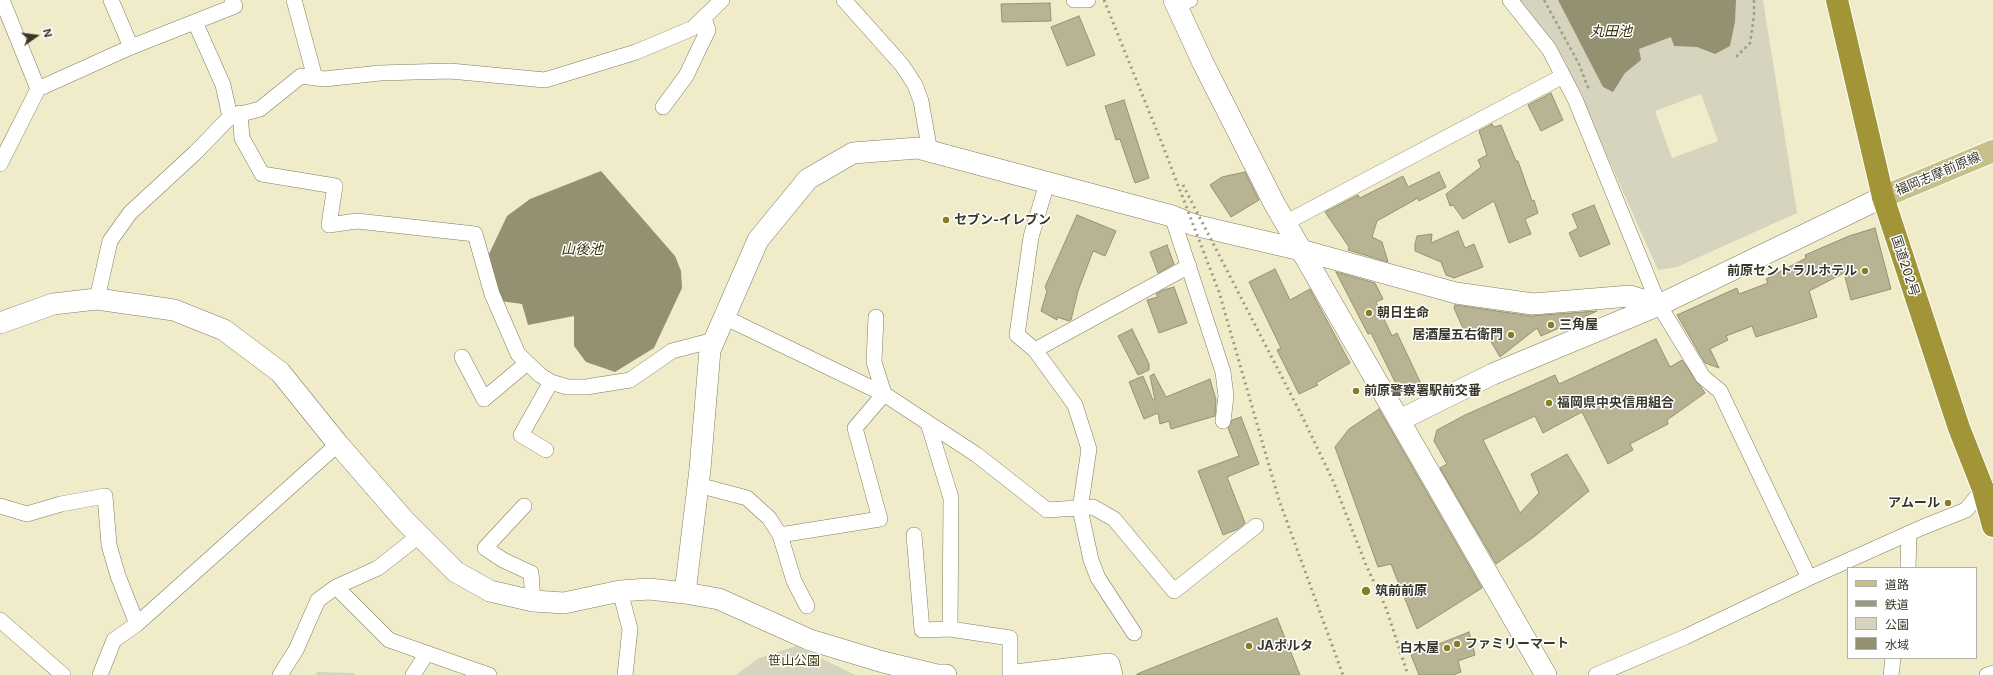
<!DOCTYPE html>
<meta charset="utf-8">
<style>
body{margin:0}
#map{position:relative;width:1993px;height:675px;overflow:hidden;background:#f0ecca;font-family:Inter,"Noto Sans JP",sans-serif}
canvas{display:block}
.legend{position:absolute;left:1847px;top:567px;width:130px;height:92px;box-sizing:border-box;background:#fff;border:1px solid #b0afaa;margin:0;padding:5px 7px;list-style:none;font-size:12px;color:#39372a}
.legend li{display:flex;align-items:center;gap:8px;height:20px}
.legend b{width:20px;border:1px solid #b0afaa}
.north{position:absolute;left:16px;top:16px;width:40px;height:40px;-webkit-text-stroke:3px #fff;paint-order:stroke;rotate:76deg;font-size:11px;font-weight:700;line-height:16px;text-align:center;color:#39372a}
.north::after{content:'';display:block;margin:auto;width:14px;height:18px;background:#39372a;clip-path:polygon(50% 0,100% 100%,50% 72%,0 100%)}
</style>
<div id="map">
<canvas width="1993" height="675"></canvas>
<ul class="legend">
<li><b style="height:5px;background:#c7bf88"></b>道路</li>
<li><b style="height:5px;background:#9c9981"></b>鉄道</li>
<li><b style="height:11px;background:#d6d4be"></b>公園</li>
<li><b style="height:11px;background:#949072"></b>水域</li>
</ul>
<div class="north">N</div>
</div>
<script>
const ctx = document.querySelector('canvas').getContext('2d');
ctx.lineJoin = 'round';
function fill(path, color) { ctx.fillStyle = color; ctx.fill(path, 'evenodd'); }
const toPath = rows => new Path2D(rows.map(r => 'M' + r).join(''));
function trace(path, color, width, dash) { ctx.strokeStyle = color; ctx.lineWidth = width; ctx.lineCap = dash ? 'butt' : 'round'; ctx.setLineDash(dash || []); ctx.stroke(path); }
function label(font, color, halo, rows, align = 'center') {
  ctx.font = font + ' Inter,"Noto Sans JP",sans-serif'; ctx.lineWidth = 3; ctx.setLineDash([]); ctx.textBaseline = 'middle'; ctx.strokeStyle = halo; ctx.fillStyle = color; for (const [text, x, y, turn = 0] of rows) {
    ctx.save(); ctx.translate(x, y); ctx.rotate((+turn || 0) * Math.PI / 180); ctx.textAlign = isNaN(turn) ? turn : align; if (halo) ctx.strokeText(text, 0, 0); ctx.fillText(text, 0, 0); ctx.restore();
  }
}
fill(toPath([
 [1517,0,1763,0,1797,213,1677,267,1658,270,1564,59],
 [1701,94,1718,141,1672,158,1655,111],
 [796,646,855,675,736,675,759,658],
 [317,672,354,673,355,675,316,675]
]), '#d6d4be');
fill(toPath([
 [1558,0,1736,0,1735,22,1730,46,1715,54,1697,47,1674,46,1671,37,1639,49,1641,60,1625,73,1613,92,1603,87],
 [601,171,675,256,681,271,682,288,654,348,615,372,586,362,574,346,574,316,528,325,522,304,500,301,489,254,507,216,530,199]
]), '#949072');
const building = toPath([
 [1050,3,1051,21,1002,22,1001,4,1050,3],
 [1079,16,1095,55,1067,66,1051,27,1079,16],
 [1551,93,1563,120,1541,131,1528,105,1551,93],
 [1124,100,1149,178,1135,183,1120,139,1116,140,1105,106,1124,100],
 [1492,124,1494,127,1501,125,1516,161,1518,161,1532,201,1534,200,1538,213,1525,219,1531,234,1509,243,1494,201,1463,219,1453,205,1450,206,1446,194,1481,167,1478,160,1487,155,1479,131,1492,124],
 [1245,172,1259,200,1231,217,1210,185,1222,177,1245,172],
 [1439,172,1446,187,1419,201,1418,198,1377,221,1372,237,1382,242,1388,262,1348,250,1349,247,1325,212,1358,195,1360,198,1403,176,1408,187,1439,172],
 [1594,205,1610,244,1580,257,1569,233,1578,228,1572,214,1594,205],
 [1077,215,1116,231,1105,256,1093,251,1078,291,1071,320,1069,321,1057,317,1057,320,1041,311,1047,291,1045,287,1077,215],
 [1875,228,1891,289,1851,300,1844,273,1809,291,1817,317,1756,337,1752,326,1726,336,1728,340,1710,349,1719,368,1705,363,1677,315,1737,288,1739,294,1768,283,1766,279,1806,258,1805,255,1849,236,1875,228],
 [1458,231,1465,248,1474,244,1483,267,1454,278,1446,275,1441,262,1415,251,1415,244,1417,236,1432,234,1431,243,1458,231],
 [1167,245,1174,264,1158,273,1150,252,1167,245],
 [1275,269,1290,300,1310,289,1350,363,1316,383,1318,385,1299,394,1277,350,1281,348,1249,282,1275,269],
 [1336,272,1375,283,1383,299,1376,302,1392,336,1397,333,1423,388,1409,395,1400,392,1371,333,1368,334,1336,272],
 [1174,287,1187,323,1159,333,1147,300,1158,297,1156,294,1163,290,1174,287],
 [1455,305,1531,316,1597,311,1541,336,1537,328,1500,357,1483,328,1474,335,1465,333,1454,308,1455,305],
 [1132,329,1149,364,1149,370,1138,375,1118,336,1132,329],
 [1656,339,1670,367,1682,360,1705,393,1667,420,1668,424,1630,444,1633,450,1608,464,1582,412,1543,433,1535,416,1483,440,1520,513,1539,493,1531,474,1567,454,1589,491,1535,536,1496,564,1440,468,1447,464,1434,441,1437,430,1465,415,1555,375,1559,384,1656,339],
 [1154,374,1166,397,1210,379,1216,400,1215,416,1171,429,1169,421,1160,424,1158,413,1144,419,1129,382,1143,376,1153,400,1155,400,1150,376,1154,374],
 [1379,409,1482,588,1417,629,1391,564,1378,567,1335,447,1349,429,1379,409],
 [1241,417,1259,464,1227,477,1245,523,1238,529,1223,535,1198,471,1239,456,1228,428,1232,420,1241,417],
 [1277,618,1300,675,1137,675,1137,674,1277,618],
 [1469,632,1475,655,1458,661,1461,672,1453,675,1419,675,1411,655,1469,632]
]);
fill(building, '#b7b393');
trace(building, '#959272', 1);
const street = toPath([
 [2,0,38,89],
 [294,0,315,78],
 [844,0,902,65,915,85,921,101,930,152],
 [1074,0,1088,0],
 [1510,0,1549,49,1575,99,1659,305,1703,377,1720,391,1809,578],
 [1176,5,1190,0],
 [195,22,223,85,230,117],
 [131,47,235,6,232,0],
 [663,107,686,76,708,30,704,18],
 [240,113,242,138,262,174,335,186,329,225,357,221,475,234,492,294,518,354,540,375,551,382,567,387,586,387,630,380,672,351,714,340],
 [0,164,38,89,131,47,111,0],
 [1047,183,1031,237,1017,335,1035,350,1075,405,1089,449,1080,509,1091,560,1098,578,1134,633],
 [1172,216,1223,372,1226,396,1223,421],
 [1285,223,1563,76],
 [97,299,110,241,130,213,195,153,230,117,260,109,301,76,324,79,380,73,450,71,545,80,636,52,693,28,722,0],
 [724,317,884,394,977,455,1047,510,1093,507,1114,519,1174,591,1256,526],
 [1035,350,1189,266],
 [462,357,484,399,527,363],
 [928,423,951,498,950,629,1010,638,1010,675],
 [546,450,521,435,551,382],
 [698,485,747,498,769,518,780,535,794,581,807,606],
 [0,506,27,514,61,504,105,496,109,545,118,576,137,624],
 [524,506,485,548,503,560,531,573,533,601],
 [780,535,880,519,855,428,884,394,874,362,876,317],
 [914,535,922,630,950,629],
 [1908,568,1909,533],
 [336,587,378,568,420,535],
 [620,591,630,629,625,675],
 [0,620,63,675],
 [100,675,114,640,137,624,338,444],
 [280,675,296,650,318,600,336,587,389,640,489,675],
 [413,675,427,653],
 [1596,675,1685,637,1809,578,1923,527,1966,510,1983,489,1988,487],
 [1891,675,1893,658],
 [1987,675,1993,673]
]);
const secondary = toPath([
 [1174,0,1203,63,1274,203,1546,675],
 [0,323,53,304,97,299,174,310,224,330,280,372,338,444,404,520,456,572,490,591,533,601,564,603,620,591,649,589,685,593,719,599,810,640,883,662,937,675,946,675],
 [1400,420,1493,374,1659,305,1883,197],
 [685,593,700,469,710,350,758,240,808,179,853,153,918,148,1172,216,1194,225,1301,250,1456,293,1533,304,1630,296,1659,305],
 [1015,675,1109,664,1112,675]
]);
const primary = toPath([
 [1883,197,1993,151]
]);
const highway = toPath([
 [1837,0,1883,197,1959,428,1983,489,1993,526]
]);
trace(street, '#807d5e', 16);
trace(secondary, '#807d5e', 22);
trace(primary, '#fff', 24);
trace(highway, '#fff', 24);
trace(toPath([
 [1544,0,1579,64,1589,90],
 [1736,57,1750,43,1754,15,1754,0]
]), '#a39f86', 2.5, [3, 3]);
trace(street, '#fff', 15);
trace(secondary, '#fff', 21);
trace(primary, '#c7bf88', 22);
trace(highway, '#a19538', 22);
trace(toPath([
 [1104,0,1163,146,1219,292,1279,500,1343,675],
 [1183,185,1302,416,1334,483,1366,565,1386,608,1408,675]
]), '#9c9981', 3, [2, 4]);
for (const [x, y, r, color] of [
 [946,220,4,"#887d23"],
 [1865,271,4,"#887d23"],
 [1369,313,4,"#887d23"],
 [1551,325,4,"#887d23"],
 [1511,335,4,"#887d23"],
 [1356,391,4,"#887d23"],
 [1549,403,4,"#887d23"],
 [1948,503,4,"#887d23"],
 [1366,591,5,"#887d23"],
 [1457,644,4,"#887d23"],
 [1249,646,4,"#887d23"],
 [1447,648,4,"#887d23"]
]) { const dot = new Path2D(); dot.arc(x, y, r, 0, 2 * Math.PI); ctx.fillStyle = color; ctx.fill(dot); trace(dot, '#fff', 1.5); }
label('13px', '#39372a', '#fff', [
 ["福岡志摩前原線",1938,174,-23],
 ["国道202号",1905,266,72]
]);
label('bold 13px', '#39372a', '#fff', [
 ["セブン-イレブン",954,220],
 ["前原セントラルホテル",1857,271,"right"],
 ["朝日生命",1377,313],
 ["三角屋",1559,325],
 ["居酒屋五右衛門",1503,335,"right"],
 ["前原警察署駅前交番",1364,391],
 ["福岡県中央信用組合",1557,403],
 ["アムール",1940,503,"right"],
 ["筑前前原",1375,591],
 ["ファミリーマート",1465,644],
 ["JAポルタ",1257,646],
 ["白木屋",1439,648,"right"]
], 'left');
label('13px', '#3d380f', '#fff', [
 ["笹山公園",794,661]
]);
label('italic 14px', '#373207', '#fff', [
 ["丸田池",1611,32],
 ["山後池",582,250]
]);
</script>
